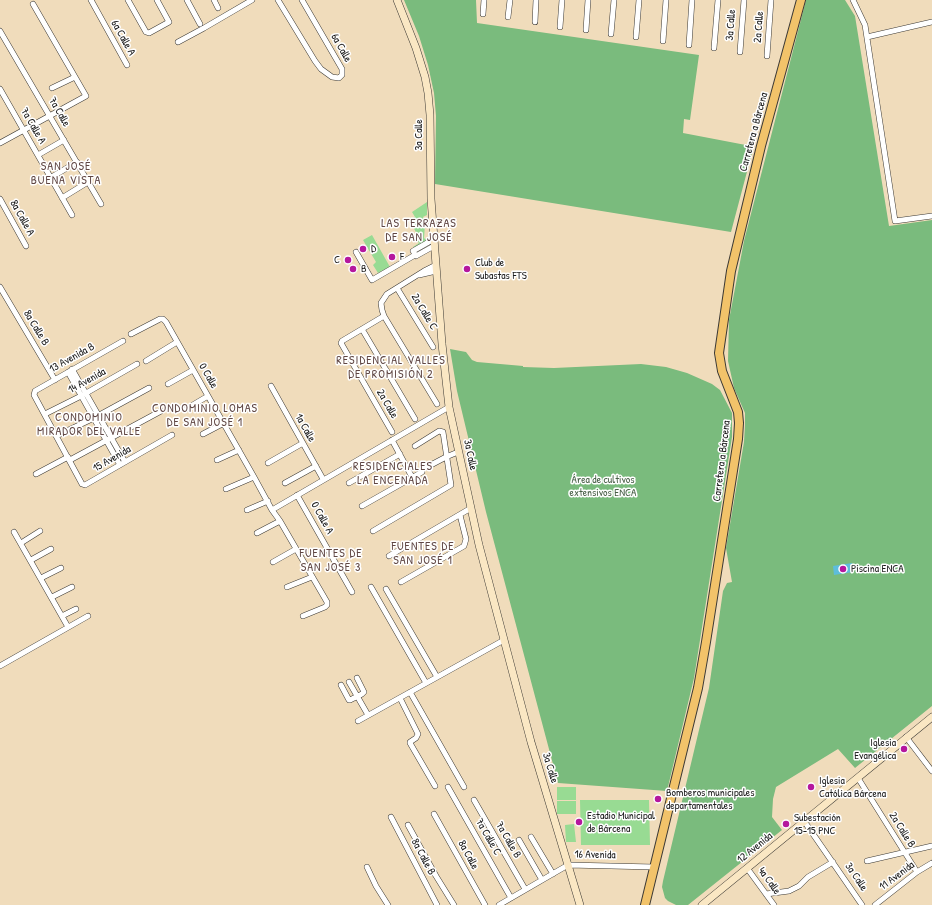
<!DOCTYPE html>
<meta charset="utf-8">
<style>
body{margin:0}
canvas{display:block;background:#f0dcbb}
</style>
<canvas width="932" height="905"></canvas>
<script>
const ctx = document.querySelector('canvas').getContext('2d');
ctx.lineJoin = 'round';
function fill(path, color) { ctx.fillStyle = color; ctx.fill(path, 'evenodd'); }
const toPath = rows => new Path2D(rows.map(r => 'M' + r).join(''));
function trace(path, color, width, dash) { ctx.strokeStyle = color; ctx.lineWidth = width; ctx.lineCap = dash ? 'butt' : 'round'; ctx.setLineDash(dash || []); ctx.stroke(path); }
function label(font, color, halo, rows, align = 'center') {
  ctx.font = font + ' "Patrick Hand",sans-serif'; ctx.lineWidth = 3; ctx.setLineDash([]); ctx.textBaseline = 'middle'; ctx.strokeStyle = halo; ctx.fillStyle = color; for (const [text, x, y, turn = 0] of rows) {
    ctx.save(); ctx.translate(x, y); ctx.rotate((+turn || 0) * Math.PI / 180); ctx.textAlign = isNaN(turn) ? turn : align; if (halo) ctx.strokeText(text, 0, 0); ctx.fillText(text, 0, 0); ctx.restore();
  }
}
fill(toPath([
 [427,202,427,215,423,217,425,225,424,238,425,239,428,237,427,240,414,248,413,247,419,243,417,240,420,239,409,220,415,217,412,212],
 [372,235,390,267,378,273,373,265,376,262,363,240],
 [557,787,576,787,576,800,557,800],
 [580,800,649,800,650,845,581,845],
 [557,801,576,801,576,814,557,814],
 [574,824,576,842,566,842,565,825]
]), '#98db93');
fill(toPath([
 [404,0,476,0,477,23,699,55,690,120,684,119,683,133,751,146,753,149,731,232,435,184,436,116,434,93,428,65,419,36],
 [806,0,845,0,855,16,889,226,932,220,932,706,855,768,838,749,776,787,773,799,772,817,782,830,688,905,676,905,668,901,665,898,662,887,663,881,709,688,723,591,727,583,732,582,726,548,744,442,745,425,745,413,734,388,728,361,729,320,744,241],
 [450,349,466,352,472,360,477,362,523,366,523,367,554,368,641,364,666,367,687,373,712,384,720,390,732,413,732,437,694,678,667,791,558,783,486,512,457,391]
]), '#7abb7d');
fill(toPath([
 [852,563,853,572,834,575,833,566]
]), '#5dbddc');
const minor = toPath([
 [91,0,127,65],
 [128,0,146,32,149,33,169,22,157,0],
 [187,0,200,24],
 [214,0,218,8],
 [278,0,315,61,321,69,332,77,339,78,342,75,342,69,302,0],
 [853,0,865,25,895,221,932,216],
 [483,14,484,0],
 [508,17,510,0],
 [535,22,536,0],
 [560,27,562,0],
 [586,30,588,0],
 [0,31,101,204],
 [611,34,614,0],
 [636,37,639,0],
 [867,37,932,22],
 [663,41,666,0],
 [178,42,204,28,252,0],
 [689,45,692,0],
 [714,48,718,0],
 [740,52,744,0],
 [767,56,771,0],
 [52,88,75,77],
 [0,89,72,215],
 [0,143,86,96,33,4],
 [38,155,64,140],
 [50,178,77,162],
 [62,198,88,182],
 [0,199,26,246],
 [434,239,413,251,416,256,434,246],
 [356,252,372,280,415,255],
 [436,265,424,271,387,294,381,303,382,310,384,316,437,404],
 [419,275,436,271],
 [0,287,55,380],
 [397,288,433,347],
 [384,316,342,341,341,343,392,432],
 [362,329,415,419],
 [131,334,160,319,163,319,166,322,254,477,272,510,280,521,327,602,327,605,325,607,303,616],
 [123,341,35,391,34,395,82,484,85,485,172,435],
 [146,361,177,342],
 [72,369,125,462],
 [68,372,120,465],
 [168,384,193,370],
 [271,386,323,479],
 [186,409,208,396],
 [45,414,81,396,137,364],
 [203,434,224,423],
 [56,436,94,418,149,388],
 [392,440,412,477],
 [70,460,161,411],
 [217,460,239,450],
 [268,463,303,443],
 [427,467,446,457,458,452],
 [36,474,68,457],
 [285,483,316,466],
 [349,483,400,454],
 [226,489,254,477],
 [297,495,352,592],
 [362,506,422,472],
 [247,510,268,501],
 [272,510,449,407],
 [373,531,451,485,443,432,439,431,415,446],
 [14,532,68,627],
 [257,533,280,521],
 [21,543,40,531],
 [389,556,471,508],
 [31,560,51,549],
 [273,562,296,549],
 [41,578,61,568],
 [401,582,464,546,466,539,460,515],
 [287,587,312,577],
 [371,587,426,683],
 [386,589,437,677],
 [52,597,72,587],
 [62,616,76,609],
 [0,666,88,616],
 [349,682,368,715],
 [341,685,349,700,350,700,362,694,364,692,357,678],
 [410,692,464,787],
 [400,698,418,734,416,738,410,742,410,743,435,786],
 [358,721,504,640],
 [906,737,932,771],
 [858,778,917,872],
 [448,787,511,898],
 [474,800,525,889],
 [434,814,485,905],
 [391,817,437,905],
 [804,821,862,905],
 [408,825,436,876,454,905],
 [531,837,553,874],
 [519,840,542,880],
 [867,861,932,846],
 [367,867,376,886,388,905],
 [747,868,774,905],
 [766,894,789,891,799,886,808,877,833,862],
 [499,905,568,865,654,867],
 [875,905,917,872,932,863]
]);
const secondary = toPath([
 [397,0,416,48,425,77,428,93,430,115,431,199,442,344,449,407,479,545,531,742,580,905],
 [702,905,932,717]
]);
const primary = toPath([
 [645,905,698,688,706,642,738,439,739,423,738,412,722,371,719,353,731,271,761,146,801,0]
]);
trace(minor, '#3c3934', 6);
trace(secondary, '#3c3934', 8);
trace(primary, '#3c3934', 10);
trace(minor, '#fff', 5);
trace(secondary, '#fae7c3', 7);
trace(primary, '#f2c36a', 8);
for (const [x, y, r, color] of [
 [363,249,4,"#b5179e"],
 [392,257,4,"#b5179e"],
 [348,260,4,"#b5179e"],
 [353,269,4,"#b5179e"],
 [467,269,4,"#b5179e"],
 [843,569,4,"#b5179e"],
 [904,749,4,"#b5179e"],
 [811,787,4,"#b5179e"],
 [658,799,4,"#b5179e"],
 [579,822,4,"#b5179e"],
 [786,824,4,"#b5179e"]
]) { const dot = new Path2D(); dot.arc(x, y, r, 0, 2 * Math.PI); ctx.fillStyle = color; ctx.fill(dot); trace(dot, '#fff', 1.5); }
label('11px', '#1c1c1c', '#fff', [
 ["3a Calle",731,25,-86],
 ["2a Calle",759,27,-86],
 ["6a Calle A",123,38,61],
 ["6a Calle",341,48,61],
 ["7a Calle",59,112,60],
 ["7a Calle A",33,126,60],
 ["Carretera a Bárcena",754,132,-75],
 ["3a Calle",419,135,-90],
 ["8a Calle A",22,218,61],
 ["2a Calle C",424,312,59],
 ["8a Calle B",36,328,59],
 ["13 Avenida B",72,358,-29],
 ["0 Calle",208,376,60],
 ["14 Avenida",87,381,-29],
 ["2a Calle",387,404,60],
 ["1a Calle",305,428,61],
 ["3a Calle",470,455,78],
 ["15 Avenida",112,459,-30],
 ["Carretera a Bárcena",722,461,-83],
 ["0 Calle A",322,518,61],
 ["3a Calle",550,768,73],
 ["2a Calle B",902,830,58],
 ["7a Calle C",488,837,60],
 ["7a Calle B",508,840,60],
 ["12 Avenida",755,848,-39],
 ["8a Calle",468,855,61],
 ["16 Avenida",595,855,1],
 ["8a Calle B",423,857,62],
 ["11 Avenida",897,876,-37],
 ["3a Calle",856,877,56],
 ["4a Calle",769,881,54]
]);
label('11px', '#1c1c1c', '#fff', [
 ["D",371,249],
 ["F",400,257],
 ["C",340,260,"right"],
 ["Club de",475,263],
 ["Subastas FTS",475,276],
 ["B",361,269],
 ["Piscina ENCA",851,569],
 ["Iglesia",896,743,"right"],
 ["Evangélica",896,756,"right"],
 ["Iglesia",819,781],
 ["Católica Bárcena",819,794],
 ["Bomberos municipales",666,793],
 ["departamentales",666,806],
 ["Estadio Municipal",587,816],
 ["de Bárcena",587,829],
 ["Subestación",794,818],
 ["15-15 PNC",794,831]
], 'left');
label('11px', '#475f46', '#fff', [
 ["Área de cultivos",603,480],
 ["extensivos ENCA",603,493]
]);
ctx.letterSpacing = '1px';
label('12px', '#5f4643', '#fff', [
 ["SAN JOSÉ",66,167],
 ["BUENA VISTA",66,181],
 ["LAS TERRAZAS",419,224],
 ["DE SAN JOSÉ",419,238],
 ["RESIDENCIAL VALLES",391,361],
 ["DE PROMISIÓN 2",391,375],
 ["CONDOMINIO LOMAS",205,409],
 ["DE SAN JOSÉ 1",205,423],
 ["CONDOMINIO",89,418],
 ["MIRADOR DEL VALLE",89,432],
 ["RESIDENCIALES",393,467],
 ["LA ENCENADA",393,481],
 ["FUENTES DE",423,547],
 ["SAN JOSÉ 1",423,561],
 ["FUENTES DE",331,554],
 ["SAN JOSÉ 3",331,568]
]);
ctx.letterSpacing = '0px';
</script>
